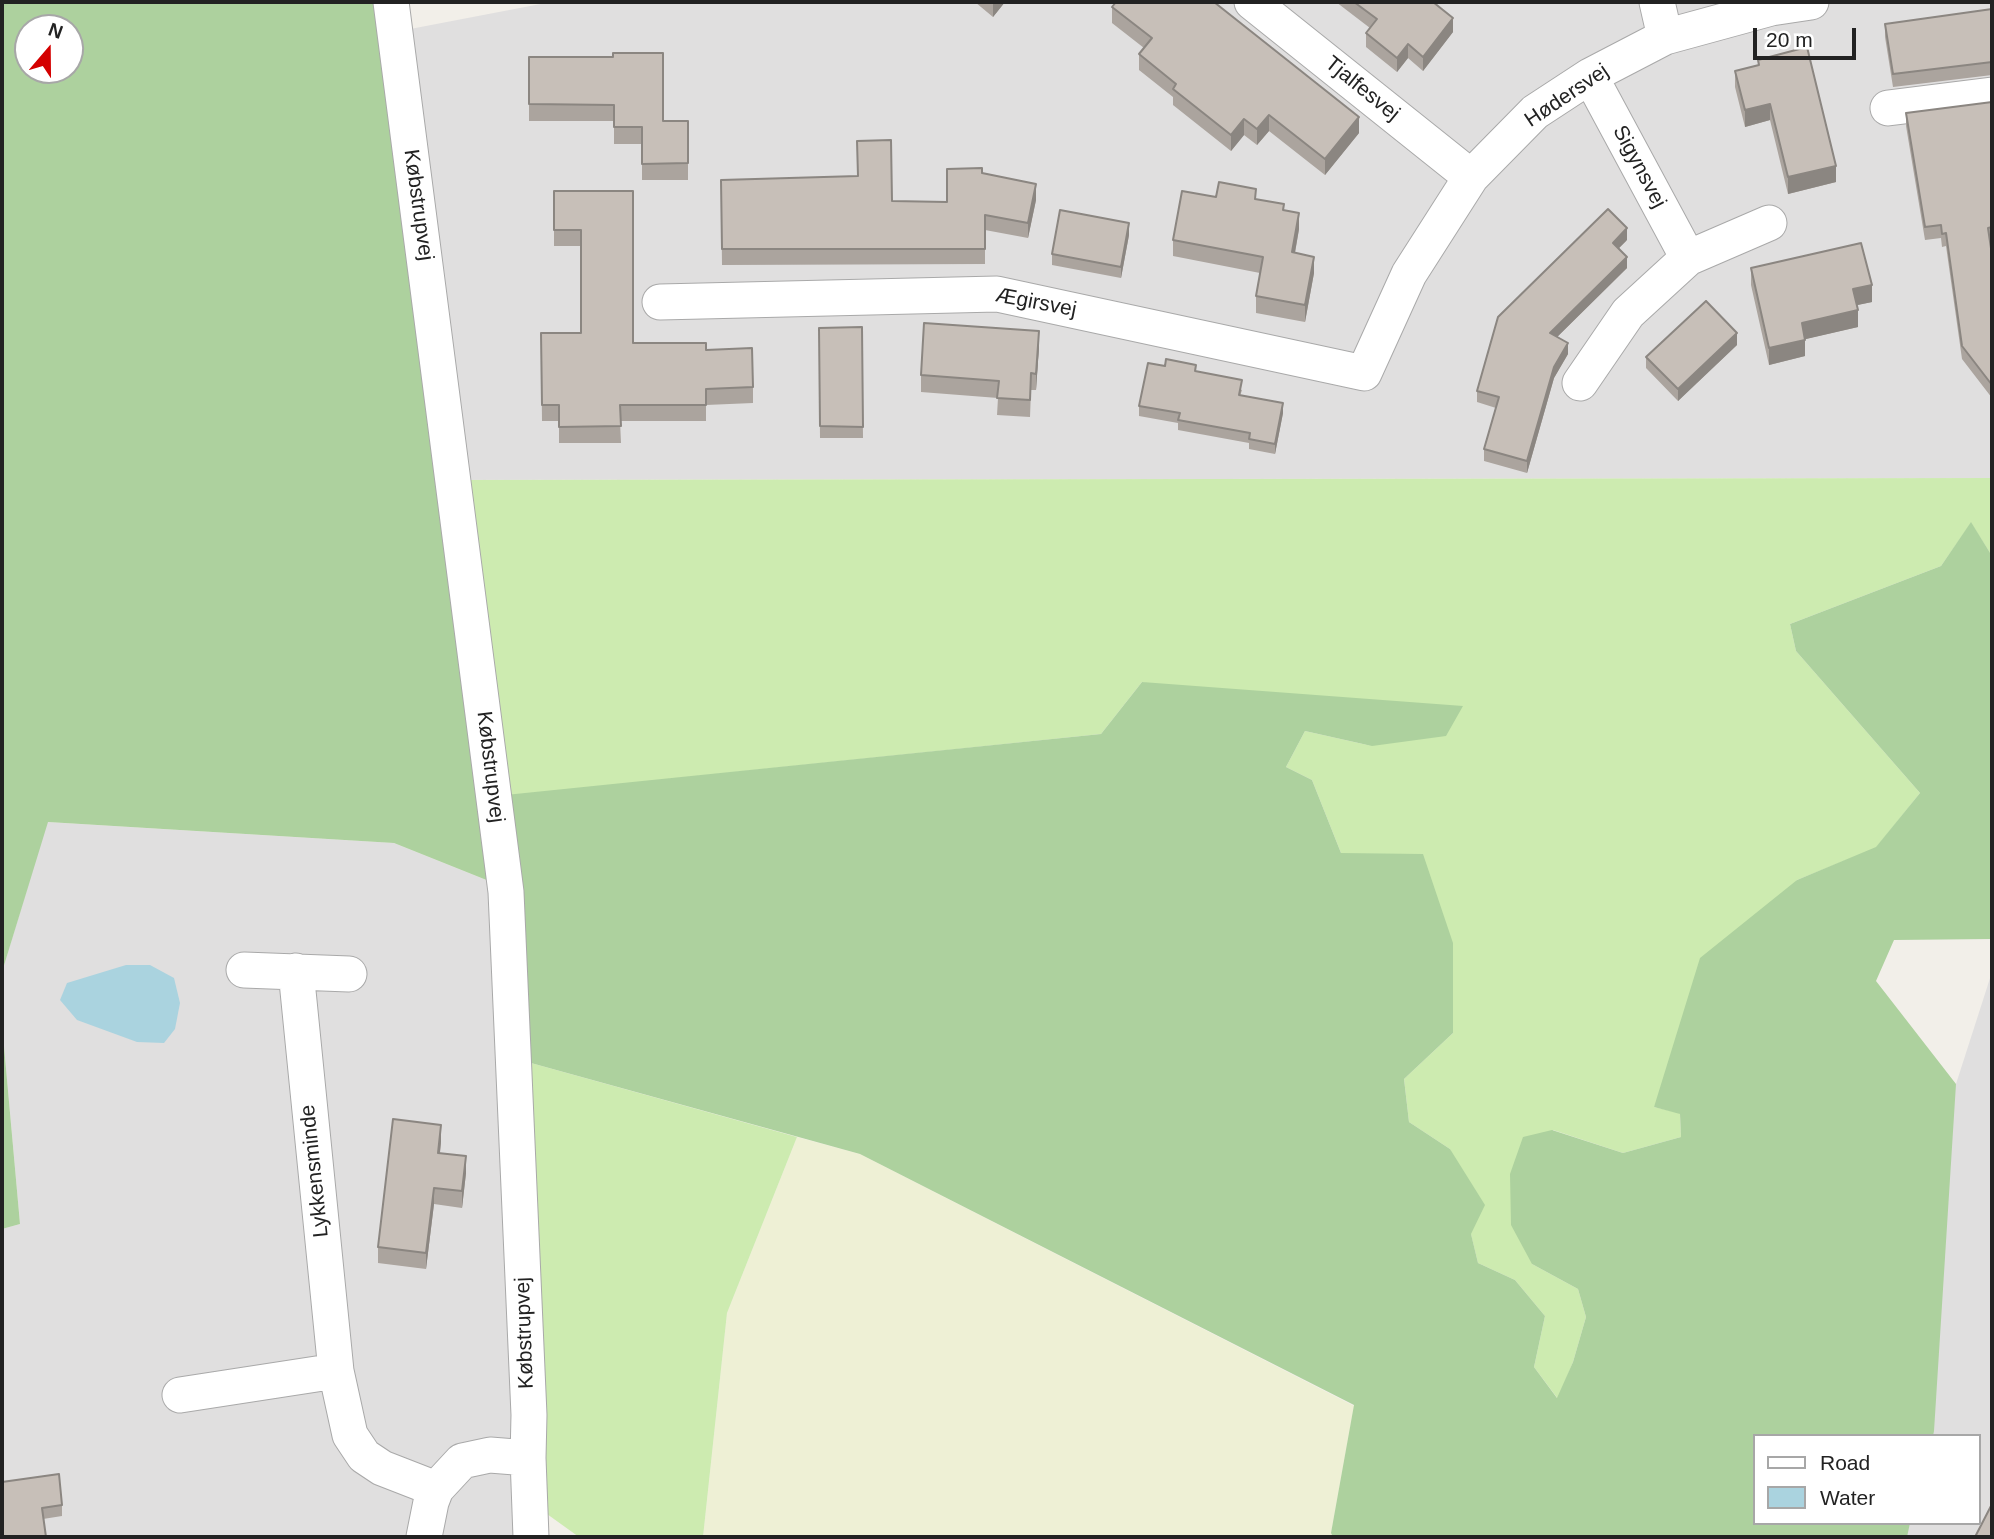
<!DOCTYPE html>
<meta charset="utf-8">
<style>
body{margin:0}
#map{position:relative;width:1994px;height:1539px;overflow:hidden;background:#f2efe9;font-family:Arial,sans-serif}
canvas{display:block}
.frame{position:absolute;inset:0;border:4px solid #222;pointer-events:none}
.legend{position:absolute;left:1753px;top:1434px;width:228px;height:91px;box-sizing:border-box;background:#fff;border:2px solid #a7a7a7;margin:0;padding:9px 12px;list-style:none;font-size:21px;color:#222}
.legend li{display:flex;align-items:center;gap:14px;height:35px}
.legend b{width:35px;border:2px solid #a7a7a7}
.north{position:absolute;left:14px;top:14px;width:70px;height:70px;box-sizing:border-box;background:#fff;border:2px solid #a7a7a7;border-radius:50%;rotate:20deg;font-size:19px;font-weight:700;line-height:28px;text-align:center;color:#222}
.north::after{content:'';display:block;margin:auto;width:24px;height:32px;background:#d40000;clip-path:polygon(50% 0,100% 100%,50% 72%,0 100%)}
.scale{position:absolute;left:1753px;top:28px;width:103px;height:32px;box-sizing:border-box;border:4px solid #222;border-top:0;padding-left:9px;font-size:21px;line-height:24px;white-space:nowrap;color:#222;-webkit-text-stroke:5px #fff;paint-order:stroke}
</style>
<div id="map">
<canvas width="1994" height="1539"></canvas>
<div class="frame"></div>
<ul class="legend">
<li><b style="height:9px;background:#fff"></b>Road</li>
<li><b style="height:19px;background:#aad3df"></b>Water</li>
</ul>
<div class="north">N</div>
<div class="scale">20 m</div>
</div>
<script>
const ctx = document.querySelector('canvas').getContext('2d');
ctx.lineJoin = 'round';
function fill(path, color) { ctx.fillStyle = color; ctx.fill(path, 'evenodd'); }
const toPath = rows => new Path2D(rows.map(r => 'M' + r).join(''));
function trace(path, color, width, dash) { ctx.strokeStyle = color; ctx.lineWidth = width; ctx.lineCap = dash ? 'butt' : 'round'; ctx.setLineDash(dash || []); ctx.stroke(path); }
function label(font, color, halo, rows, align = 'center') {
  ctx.font = font + ' Arial,sans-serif'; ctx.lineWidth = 6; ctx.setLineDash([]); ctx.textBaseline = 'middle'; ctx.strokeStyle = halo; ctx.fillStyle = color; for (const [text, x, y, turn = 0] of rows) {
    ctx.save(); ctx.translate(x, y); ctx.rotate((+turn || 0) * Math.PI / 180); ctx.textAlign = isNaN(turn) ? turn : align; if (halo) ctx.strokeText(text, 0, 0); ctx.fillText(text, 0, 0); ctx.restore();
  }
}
fill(toPath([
 [551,2,1992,2,1992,478,437,480,379,35],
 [47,822,394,843,499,885,532,1537,2,1537,2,1229,20,1224,2,1024,2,972],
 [1992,972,1992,1537,1779,1537,1784,1523,1978,1523,1978,1436,1818,1436,1956,1084]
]), '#e0dfdf');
fill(toPath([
 [797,1137,860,1154,1354,1406,1331,1533,1333,1537,703,1537,727,1313]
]), '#eef0d5');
fill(toPath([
 [1992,478,1992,556,1971,523,1941,566,1790,624,1796,651,1920,793,1876,848,1797,880,1654,1107,1680,1113,1681,1137,1623,1153,1553,1130,1532,1264,1578,1289,1586,1317,1573,1362,1558,1399,1534,1367,1545,1316,1515,1280,1478,1263,1450,1149,1409,1122,1404,1079,1453,1033,1341,853,1312,780,1286,767,1305,731,1372,746,1142,682,1101,734,486,798,437,480],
 [531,1063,797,1137,727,1313,703,1537,579,1537,547,1514]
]), '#cdebb0');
fill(toPath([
 [2,2,375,2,486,797,1101,734,1142,682,1463,706,1446,736,1372,746,1305,731,1286,767,1312,780,1341,853,1423,854,1453,943,1453,1033,1404,1079,1409,1122,1450,1149,1485,1205,1471,1234,1478,1263,1515,1280,1545,1316,1534,1367,1557,1398,1573,1362,1586,1317,1578,1289,1532,1264,1511,1225,1510,1174,1523,1137,1552,1130,1623,1153,1681,1137,1680,1114,1654,1107,1700,958,1797,880,1876,847,1920,793,1796,651,1790,624,1941,566,1971,522,1992,556,1992,939,1894,940,1876,981,1956,1084,1934,1431,1933,1436,1754,1436,1754,1523,1910,1523,1907,1537,1333,1537,1331,1533,1354,1405,860,1154,531,1063,499,885,394,843,48,822,2,972],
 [28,28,70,28,70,70,28,70],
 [2,1024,20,1224,2,1229]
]), '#add19e');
fill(toPath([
 [126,965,150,965,174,978,180,1003,175,1029,164,1043,137,1042,77,1020,60,1000,67,983]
]), '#aad3df');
const street = toPath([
 [391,2,506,892,529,1415,528,1458,531,1537],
 [1252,2,1471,177],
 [1657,2,1665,37],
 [1590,76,1688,258],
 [1888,108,1992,95],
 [660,302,997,294,1364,373,1409,274,1471,177,1535,112,1590,76,1665,37,1771,8,1811,2],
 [1580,383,1628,313,1688,258,1769,223],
 [244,970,349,974],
 [296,971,336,1371,350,1435,364,1456,382,1468,436,1489],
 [180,1395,336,1371],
 [424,1537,431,1502,436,1489,462,1461,490,1455,528,1458]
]);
trace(street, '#a9a9a9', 37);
trace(street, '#fff', 35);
fill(toPath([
 [975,2,1005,2,993,17],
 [1114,2,1214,2,1359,133,1325,175,1269,131,1257,145,1244,135,1231,151,1173,105,1173,97,1139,70,1139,54,1144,48,1112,23,1112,7,1116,3],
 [1336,2,1433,2,1453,32,1423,71,1408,58,1397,72,1366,47,1366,33,1370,28],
 [1992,9,1992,75,1893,87,1885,37,1885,24],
 [529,57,663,121,688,121,688,180,642,180,642,144,614,144,614,121,529,121],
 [1758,60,1836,182,1788,194,1770,120,1745,127,1735,87,1735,71,1758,65],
 [1992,102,1992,240,1990,240,1992,255,1992,398,1962,359,1946,246,1942,247,1941,238,1925,240,1906,126,1906,113],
 [982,173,1036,200,1028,238,985,230,985,264,722,265,721,180,892,201,947,202],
 [554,191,633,191,633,343,706,350,753,387,753,403,706,405,706,421,620,421,621,443,559,443,559,421,542,421,541,333,581,333,581,246,554,246],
 [1216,197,1256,199,1284,210,1299,229,1295,253,1314,273,1305,322,1256,313,1256,296,1260,273,1173,256,1173,240],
 [1129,235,1121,278,1052,265,1052,254],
 [1627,240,1619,248,1627,268,1557,337,1568,354,1554,378,1527,473,1484,461,1484,449,1496,408,1477,402,1477,391,1498,317],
 [1751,268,1872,302,1857,305,1858,327,1805,339,1805,356,1769,365,1751,285],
 [862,327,863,438,820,438,819,328],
 [1737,345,1678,401,1646,368,1646,357],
 [1039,347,1036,390,1031,390,1030,417,997,415,998,398,921,392,921,375],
 [1196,372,1242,390,1240,396,1283,413,1275,454,1249,449,1249,443,1178,430,1178,423,1139,416,1139,406],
 [441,1142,440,1153,466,1173,462,1208,434,1204,426,1269,378,1263,378,1247],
 [2,1482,62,1505,62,1516,43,1519]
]), '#aba49e');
fill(toPath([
 [993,2,1005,2,993,17],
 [1453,18,1453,32,1423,71,1423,57],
 [1408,44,1408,58,1397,72,1397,58],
 [1770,104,1770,120,1745,127,1745,110],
 [1269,115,1269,131,1257,145,1257,129],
 [1359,117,1359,133,1325,175,1325,159],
 [1244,119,1244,135,1231,151,1231,135],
 [1836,166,1836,182,1788,194,1788,177],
 [1036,184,1036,200,1028,238,1028,223],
 [1299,213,1299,229,1292,269,1292,252],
 [1129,223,1129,235,1121,278,1121,267],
 [1627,228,1627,240,1613,254,1613,243],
 [1314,257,1314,273,1305,322,1305,305],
 [1627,257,1627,268,1550,344,1550,333],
 [1872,285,1872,302,1853,306,1853,289],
 [1858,310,1858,327,1802,340,1802,323],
 [1039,331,1039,347,1036,390,1036,374],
 [1737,333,1737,345,1678,401,1678,389],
 [1805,340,1805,356,1769,365,1769,348],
 [1568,343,1568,354,1554,378,1527,473,1527,461,1554,367],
 [1283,403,1283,413,1275,454,1275,444],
 [441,1125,441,1142,438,1169,438,1153],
 [466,1156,466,1173,462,1208,462,1191],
 [434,1188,434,1204,426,1269,426,1253]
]), '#8b8681');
const building = toPath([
 [1116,2,1214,2,1359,117,1325,159,1269,115,1257,129,1244,119,1231,135,1173,89,1176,84,1139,54,1152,38,1112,7,1116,2],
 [1354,2,1433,2,1453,18,1423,57,1408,44,1397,58,1366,33,1377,19,1354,2],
 [1992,9,1992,62,1893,74,1885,24,1992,9],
 [1807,47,1836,166,1788,177,1770,104,1745,110,1735,71,1759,65,1758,60,1807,47],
 [613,53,663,53,663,121,688,121,688,163,642,164,642,127,614,127,614,105,529,104,529,57,613,57,613,53],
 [1992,102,1992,227,1988,228,1992,255,1992,385,1962,346,1946,233,1942,234,1941,225,1925,227,1906,113,1992,102],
 [891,140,892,201,947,202,947,169,982,168,982,173,1036,184,1028,223,985,215,985,249,722,249,721,180,858,176,857,141,891,140],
 [1219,182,1256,189,1255,199,1284,204,1283,210,1299,213,1292,252,1314,257,1305,305,1256,296,1263,257,1173,240,1182,191,1216,197,1219,182],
 [554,191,633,191,633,343,706,343,706,350,752,348,753,387,706,389,706,405,620,405,621,426,559,427,559,405,542,405,541,333,581,333,581,230,554,230,554,191],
 [1608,209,1627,228,1613,243,1627,257,1550,333,1568,343,1554,367,1527,461,1484,449,1499,397,1477,391,1498,317,1608,209],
 [1060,210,1129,223,1121,267,1052,254,1060,210],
 [1861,243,1872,285,1853,289,1858,310,1802,323,1805,340,1769,348,1751,268,1861,243],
 [1706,301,1737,333,1678,389,1646,357,1706,301],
 [924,323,1039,331,1036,374,1031,373,1030,400,997,398,999,381,921,375,924,323],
 [862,327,863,427,820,426,819,328,862,327],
 [1166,359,1196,365,1195,371,1242,380,1239,395,1283,403,1275,444,1249,439,1250,433,1178,420,1180,413,1139,406,1148,363,1165,366,1166,359],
 [393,1119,441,1125,438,1153,466,1156,462,1191,434,1188,426,1253,378,1247,393,1119],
 [59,1474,62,1505,42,1508,46,1537,2,1537,2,1482,59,1474],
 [1992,1504,1992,1537,1975,1537,1992,1504]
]);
fill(building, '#c7bfb8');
trace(building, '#8b8681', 2);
label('21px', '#222', '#fff', [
 ["Tjalfesvej",1362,89,39],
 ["Hødersvej",1567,96,-34],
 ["Sigynsvej",1639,167,62],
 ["Købstrupvej",418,205,82],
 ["Ægirsvej",1036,303,11],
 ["Købstrupvej",490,767,83],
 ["Lykkensminde",315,1171,-96],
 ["Købstrupvej",525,1333,-92]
]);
</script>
